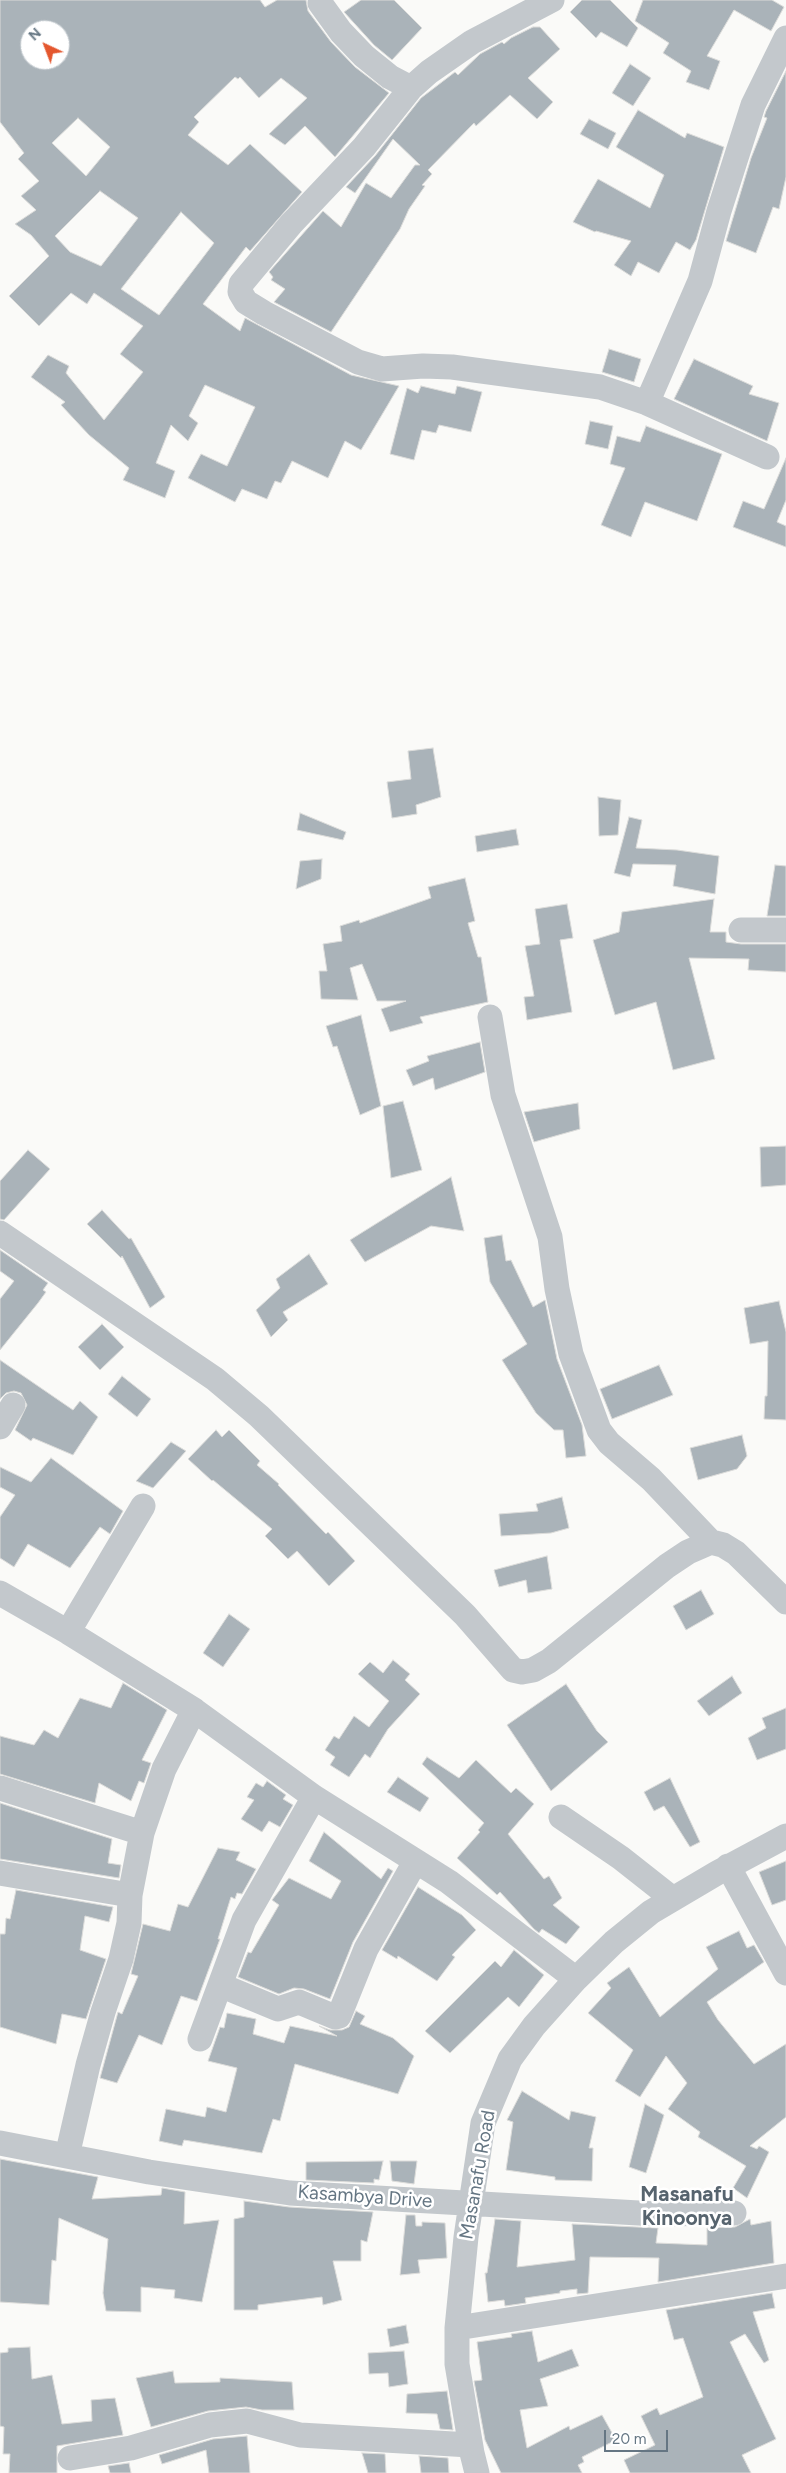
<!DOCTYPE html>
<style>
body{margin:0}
#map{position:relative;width:786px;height:2473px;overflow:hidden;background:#fafaf8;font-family:Figtree,sans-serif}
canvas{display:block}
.north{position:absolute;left:20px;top:20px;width:50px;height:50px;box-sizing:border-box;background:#fff;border:1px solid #c1c8cd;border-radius:50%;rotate:317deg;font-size:14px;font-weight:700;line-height:20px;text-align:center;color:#657683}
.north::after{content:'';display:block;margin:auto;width:18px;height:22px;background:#e4572e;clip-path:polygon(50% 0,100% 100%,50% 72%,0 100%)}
.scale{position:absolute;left:604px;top:2430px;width:64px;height:22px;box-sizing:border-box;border:2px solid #657683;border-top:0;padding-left:6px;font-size:15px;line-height:18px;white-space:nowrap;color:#657683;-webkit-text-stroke:4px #fff;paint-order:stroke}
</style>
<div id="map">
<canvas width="786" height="2473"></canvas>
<div class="north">N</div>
<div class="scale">20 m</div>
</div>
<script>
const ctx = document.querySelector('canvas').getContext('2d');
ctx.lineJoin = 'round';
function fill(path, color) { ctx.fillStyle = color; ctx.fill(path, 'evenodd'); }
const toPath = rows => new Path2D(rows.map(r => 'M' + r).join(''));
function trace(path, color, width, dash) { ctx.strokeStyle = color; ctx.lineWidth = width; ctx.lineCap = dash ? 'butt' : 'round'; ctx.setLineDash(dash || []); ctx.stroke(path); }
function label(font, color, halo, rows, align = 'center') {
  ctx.font = font + ' Figtree,sans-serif'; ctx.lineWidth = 5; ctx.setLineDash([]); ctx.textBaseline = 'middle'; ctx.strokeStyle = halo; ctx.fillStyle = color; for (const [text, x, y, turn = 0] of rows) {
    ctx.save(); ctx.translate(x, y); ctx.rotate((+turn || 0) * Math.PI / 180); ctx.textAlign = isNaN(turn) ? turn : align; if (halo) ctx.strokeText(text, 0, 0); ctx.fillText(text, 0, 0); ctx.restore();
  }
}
const building = toPath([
 [0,0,260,0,265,7,277,0,306,0,308,11,331,42,355,67,389,93,335,157,305,126,285,145,269,134,307,98,281,78,259,98,240,77,238,79,235,77,194,117,199,122,188,135,228,165,250,144,302,192,250,251,246,247,203,304,240,331,245,318,351,375,399,386,361,450,345,441,328,478,292,461,281,483,275,481,267,499,242,489,235,502,188,478,201,454,227,466,255,407,205,385,189,416,198,423,188,441,171,425,156,463,175,471,165,498,123,480,129,468,89,435,61,405,65,402,31,377,48,355,69,366,66,373,104,420,143,372,120,354,143,326,94,293,87,304,71,293,39,326,9,296,49,256,31,235,15,224,36,210,21,196,39,181,18,159,24,153,0,122,0,0],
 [30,30,60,30,60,60,30,60,30,30],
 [78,118,110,147,86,176,52,143,78,118],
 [100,191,138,218,101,266,70,252,55,236,100,191],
 [181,212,214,243,159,315,121,289,181,212],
 [361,0,394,0,422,28,392,60,374,45,344,12,361,0],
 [582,0,610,0,638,28,627,47,601,32,596,38,570,12,582,0],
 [643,0,772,0,784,7,771,31,734,10,707,56,720,61,709,90,686,82,691,71,663,53,669,43,635,21,643,0],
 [533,27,540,27,560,49,528,78,553,102,537,119,510,95,476,126,474,123,428,170,432,174,422,185,425,186,409,209,400,229,331,332,274,302,285,289,271,280,273,277,269,272,323,211,341,227,366,183,391,198,415,165,420,165,393,139,355,193,346,187,375,156,421,98,455,72,458,75,480,54,502,42,504,44,511,38,533,27],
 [630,64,651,78,633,106,612,93,630,64],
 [786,71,786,177,779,209,773,207,756,253,726,241,751,158,767,118,764,117,766,111,786,71],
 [638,110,685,138,687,133,724,147,696,240,690,250,676,242,659,273,638,262,631,276,614,265,631,241,596,231,595,232,573,222,598,179,650,208,664,175,616,147,638,110],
 [589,119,616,133,608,149,580,134,589,119],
 [609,349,641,359,634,382,602,372,609,349],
 [694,359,753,386,749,394,779,403,767,441,674,399,694,359],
 [421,386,455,394,457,386,482,392,471,432,439,425,436,433,422,430,414,460,390,454,407,388,418,393,421,386],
 [590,421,613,426,608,449,585,444,590,421],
 [646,426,722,454,697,521,645,502,631,537,601,525,625,468,610,464,617,436,640,442,646,426],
 [786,458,786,500,777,522,786,526,786,547,733,527,743,501,764,509,786,458],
 [433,748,441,797,416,805,417,814,392,818,387,782,411,779,408,751,433,748],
 [598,797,621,800,618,835,599,836,598,797],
 [300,813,346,832,343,840,297,830,300,813],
 [629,817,642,820,636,848,677,850,719,856,715,894,673,886,676,865,633,864,630,877,614,873,629,817],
 [516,829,519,845,477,852,475,836,516,829],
 [322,859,321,879,296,889,300,861,322,859],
 [775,865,786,866,786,916,767,916,775,865],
 [465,878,475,921,468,923,478,957,481,957,488,1002,420,1017,423,1023,390,1032,381,1009,406,1001,377,1001,362,964,350,968,358,1000,321,999,319,971,327,971,323,944,342,941,340,926,359,920,360,923,431,898,428,887,465,878],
 [714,899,710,932,726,932,726,942,741,944,786,944,786,972,748,970,749,959,689,958,715,1059,673,1070,656,1002,615,1015,593,940,619,932,622,912,714,899],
 [567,904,573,938,560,940,572,1012,527,1020,524,997,534,996,525,946,540,944,535,909,567,904],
 [361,1015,381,1106,360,1115,337,1046,333,1047,326,1026,361,1015],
 [480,1042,485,1072,435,1090,433,1078,413,1086,406,1070,429,1061,427,1056,480,1042],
 [403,1101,422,1170,391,1178,383,1106,403,1101],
 [578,1103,580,1129,534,1142,524,1112,578,1103],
 [786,1146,786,1185,761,1187,760,1147,786,1146],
 [28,1150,50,1169,4,1220,0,1219,0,1181,28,1150],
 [451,1177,464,1231,431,1226,365,1262,350,1240,451,1177],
 [102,1210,129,1239,131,1238,165,1297,150,1308,122,1256,121,1258,87,1224,102,1210],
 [502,1235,506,1261,511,1260,533,1307,545,1300,557,1359,582,1425,586,1456,566,1458,563,1430,554,1430,536,1413,502,1360,527,1344,490,1282,484,1238,502,1235],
 [0,1250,48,1283,43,1290,46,1292,38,1303,0,1350,0,1299,14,1281,0,1271,0,1250],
 [309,1254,328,1284,283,1312,288,1320,271,1337,256,1310,280,1288,276,1279,309,1254],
 [779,1301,786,1332,786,1420,764,1419,765,1396,767,1396,768,1341,750,1344,744,1308,779,1301],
 [102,1324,124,1347,100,1370,78,1347,102,1324],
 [0,1360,73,1410,80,1401,98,1417,73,1455,33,1438,31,1441,15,1430,27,1405,21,1393,14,1391,6,1393,0,1399,0,1360],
 [659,1365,673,1395,612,1419,600,1389,659,1365],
 [122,1376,151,1399,137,1417,108,1394,122,1376],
 [216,1430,222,1437,229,1430,260,1461,257,1465,279,1484,278,1485,326,1534,328,1532,355,1561,329,1586,297,1551,288,1559,265,1536,272,1529,213,1480,212,1481,188,1459,216,1430],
 [742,1435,747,1456,737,1469,698,1480,690,1448,742,1435],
 [171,1442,186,1451,153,1488,136,1481,171,1442],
 [51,1458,123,1511,110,1534,100,1527,70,1568,28,1544,14,1567,0,1558,0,1517,15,1495,0,1487,0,1467,31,1482,51,1458],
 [562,1497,569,1528,551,1533,501,1536,499,1514,538,1511,536,1504,562,1497],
 [547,1556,552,1589,528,1593,526,1580,499,1587,494,1570,547,1556],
 [701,1590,714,1614,686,1630,673,1606,701,1590],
 [229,1614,250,1629,223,1667,203,1653,229,1614],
 [393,1660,410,1674,405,1680,420,1694,388,1729,370,1758,365,1754,349,1777,330,1765,335,1757,325,1750,334,1736,339,1739,354,1716,369,1727,389,1701,358,1674,370,1662,383,1673,393,1660],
 [732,1676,742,1693,709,1716,697,1701,732,1676],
 [123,1683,167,1710,142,1760,151,1763,144,1783,139,1781,131,1801,99,1783,95,1803,0,1774,0,1736,34,1745,44,1730,58,1738,80,1698,111,1708,123,1683],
 [566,1684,597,1731,608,1742,551,1791,507,1725,566,1684],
 [786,1708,786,1749,757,1760,748,1738,766,1728,762,1718,786,1708],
 [427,1757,459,1778,476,1760,511,1793,516,1788,534,1804,508,1834,544,1879,549,1876,562,1898,553,1905,580,1927,566,1944,542,1929,539,1933,534,1929,500,1892,497,1895,457,1858,480,1832,478,1830,484,1823,422,1764,427,1757],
 [398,1777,429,1798,420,1812,387,1792,398,1777],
 [670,1778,700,1842,690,1847,664,1806,654,1811,644,1792,670,1778],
 [267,1781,286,1795,283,1799,293,1805,280,1827,269,1821,262,1832,241,1819,254,1800,247,1797,256,1783,263,1787,267,1781],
 [0,1803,112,1839,108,1863,121,1865,119,1878,0,1859,0,1803],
 [324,1832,381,1879,388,1868,393,1871,353,1942,330,1999,304,1989,294,1988,279,1994,238,1977,248,1952,251,1953,279,1905,272,1900,289,1878,331,1899,341,1881,309,1861,324,1832],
 [218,1848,240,1852,236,1860,256,1869,242,1894,237,1893,235,1899,231,1897,218,1939,220,1939,197,2001,181,1996,162,2045,139,2035,117,2083,100,2078,118,2012,122,2014,138,1976,131,1974,143,1924,170,1931,178,1904,188,1907,218,1848],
 [786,1861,786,1900,772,1905,759,1872,786,1861],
 [418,1887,462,1915,476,1930,452,1955,455,1957,437,1981,398,1956,397,1959,382,1950,418,1887],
 [16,1890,113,1907,109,1922,85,1916,80,1950,106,1959,86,2019,62,2014,56,2044,0,2027,0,1934,5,1934,6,1918,10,1919,16,1890],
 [739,1931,747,1948,754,1945,764,1962,707,2002,718,2020,754,2064,786,2044,786,2117,750,2146,757,2149,759,2146,769,2152,747,2198,733,2188,746,2166,698,2137,700,2132,668,2109,687,2083,666,2056,640,2097,615,2081,633,2050,588,2013,611,1988,607,1983,629,1967,660,2017,718,1969,706,1947,739,1931],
 [514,1950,544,1975,519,2007,508,1997,450,2053,425,2031,495,1961,501,1967,514,1950],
 [356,2011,365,2016,360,2024,393,2038,414,2056,398,2094,295,2064,280,2121,273,2119,262,2153,184,2140,182,2146,159,2141,166,2109,205,2117,207,2107,226,2112,237,2068,208,2061,220,2027,224,2028,227,2013,256,2019,253,2034,284,2043,290,2026,337,2036,319,2026,330,2030,342,2030,349,2027,356,2011],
 [522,2091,569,2120,571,2111,596,2117,589,2148,593,2148,592,2181,555,2180,555,2177,506,2170,513,2122,507,2120,522,2091],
 [645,2104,664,2115,646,2173,629,2167,645,2104],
 [0,2159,98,2177,92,2199,161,2195,162,2188,185,2192,184,2224,219,2220,202,2302,174,2298,175,2290,141,2287,141,2312,106,2311,103,2293,108,2239,59,2218,56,2261,52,2260,49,2305,0,2302,0,2159],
 [383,2161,379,2180,374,2179,374,2183,306,2180,306,2162,383,2161],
 [390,2161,417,2161,414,2184,392,2181,390,2161],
 [244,2201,289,2207,373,2212,367,2242,361,2240,361,2261,333,2261,342,2300,323,2305,322,2297,258,2305,258,2310,234,2310,234,2219,244,2217,244,2201],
 [406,2215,415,2215,416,2226,422,2226,422,2222,445,2223,447,2258,418,2260,420,2273,400,2275,406,2215],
 [495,2219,521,2221,517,2267,575,2260,572,2224,658,2228,656,2243,707,2245,707,2228,735,2227,750,2219,751,2225,771,2221,774,2263,658,2282,659,2258,590,2257,588,2293,577,2294,577,2289,560,2291,560,2293,525,2298,526,2303,505,2306,504,2300,488,2302,485,2273,487,2273,495,2219],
 [772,2293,775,2308,753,2312,769,2360,764,2363,745,2334,730,2342,776,2439,742,2455,751,2473,630,2473,624,2460,655,2445,641,2416,657,2408,660,2415,703,2397,683,2338,674,2340,666,2310,772,2293],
 [406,2325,409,2343,390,2347,387,2329,406,2325],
 [532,2331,538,2362,572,2349,579,2366,540,2379,548,2406,520,2410,527,2448,569,2426,570,2430,602,2415,616,2440,582,2457,584,2462,578,2465,582,2473,501,2473,485,2440,474,2381,482,2380,477,2342,512,2337,511,2334,532,2331],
 [30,2347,32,2379,52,2375,62,2424,92,2421,91,2400,115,2398,123,2435,57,2446,57,2473,9,2473,10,2454,3,2454,4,2427,0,2426,0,2353,8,2352,8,2348,30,2347],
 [404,2351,408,2384,389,2387,388,2373,369,2374,368,2353,404,2351],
 [173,2371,175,2383,220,2382,220,2378,292,2382,294,2410,262,2410,246,2407,208,2411,151,2427,136,2378,173,2371],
 [447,2391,453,2430,440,2429,437,2414,406,2413,407,2394,447,2391],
 [247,2436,250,2473,209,2473,206,2450,162,2464,159,2455,213,2439,247,2436],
 [362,2453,385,2454,386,2473,368,2473,362,2453],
 [419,2456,448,2458,449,2473,421,2473,419,2456],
 [129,2463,131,2473,110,2473,108,2466,129,2463]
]);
fill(building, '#aab3b9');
trace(building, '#dcdcda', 1);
trace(toPath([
 [552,0,472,42,429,72,411,88,364,147,291,224,241,284,240,292,246,302,264,313,358,362,382,369,423,366,452,367,600,387,647,403,767,457],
 [320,3,341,32,364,56,390,77,411,88],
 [647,403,700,281,719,211,753,105,786,38],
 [741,930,786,930],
 [490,1017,503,1095,550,1237,557,1289,571,1354,599,1430,609,1443,651,1479,711,1542],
 [0,1233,215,1379,259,1416,465,1615,513,1670,522,1672,533,1670,549,1661,667,1566,688,1552,711,1542,723,1545,736,1553,786,1602],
 [0,1427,13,1405],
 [0,1593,68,1632,194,1710,314,1797,449,1882,576,1979],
 [68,1632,143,1506],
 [0,1788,142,1833],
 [561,1817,621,1858,673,1899],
 [728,1866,786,1973],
 [0,1873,130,1895],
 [220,1985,278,2009,299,2002,335,2017,339,2016,366,1949,415,1862],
 [200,2039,244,1920,314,1797],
 [0,2143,149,2172,290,2193,656,2214,734,2213],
 [67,2156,88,2065,103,2012,121,1959,129,1923,130,1895,142,1833,164,1769,194,1710],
 [457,2328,786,2276],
 [70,2458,131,2448,210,2425,247,2421,300,2435,470,2445],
 [477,2473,472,2453,457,2364,457,2328,466,2237,483,2123,510,2059,534,2026,576,1979,614,1942,651,1912,717,1873,786,1836]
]), '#c3c8cc', 25);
label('19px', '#657683', '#fff', [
 ["Masanafu Road",478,2175,-80],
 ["Kasambya Drive",365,2197,4]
]);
label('bold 21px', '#57646e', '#fff', [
 ["Masanafu",687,2195],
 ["Kinoonya",687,2219]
]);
</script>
